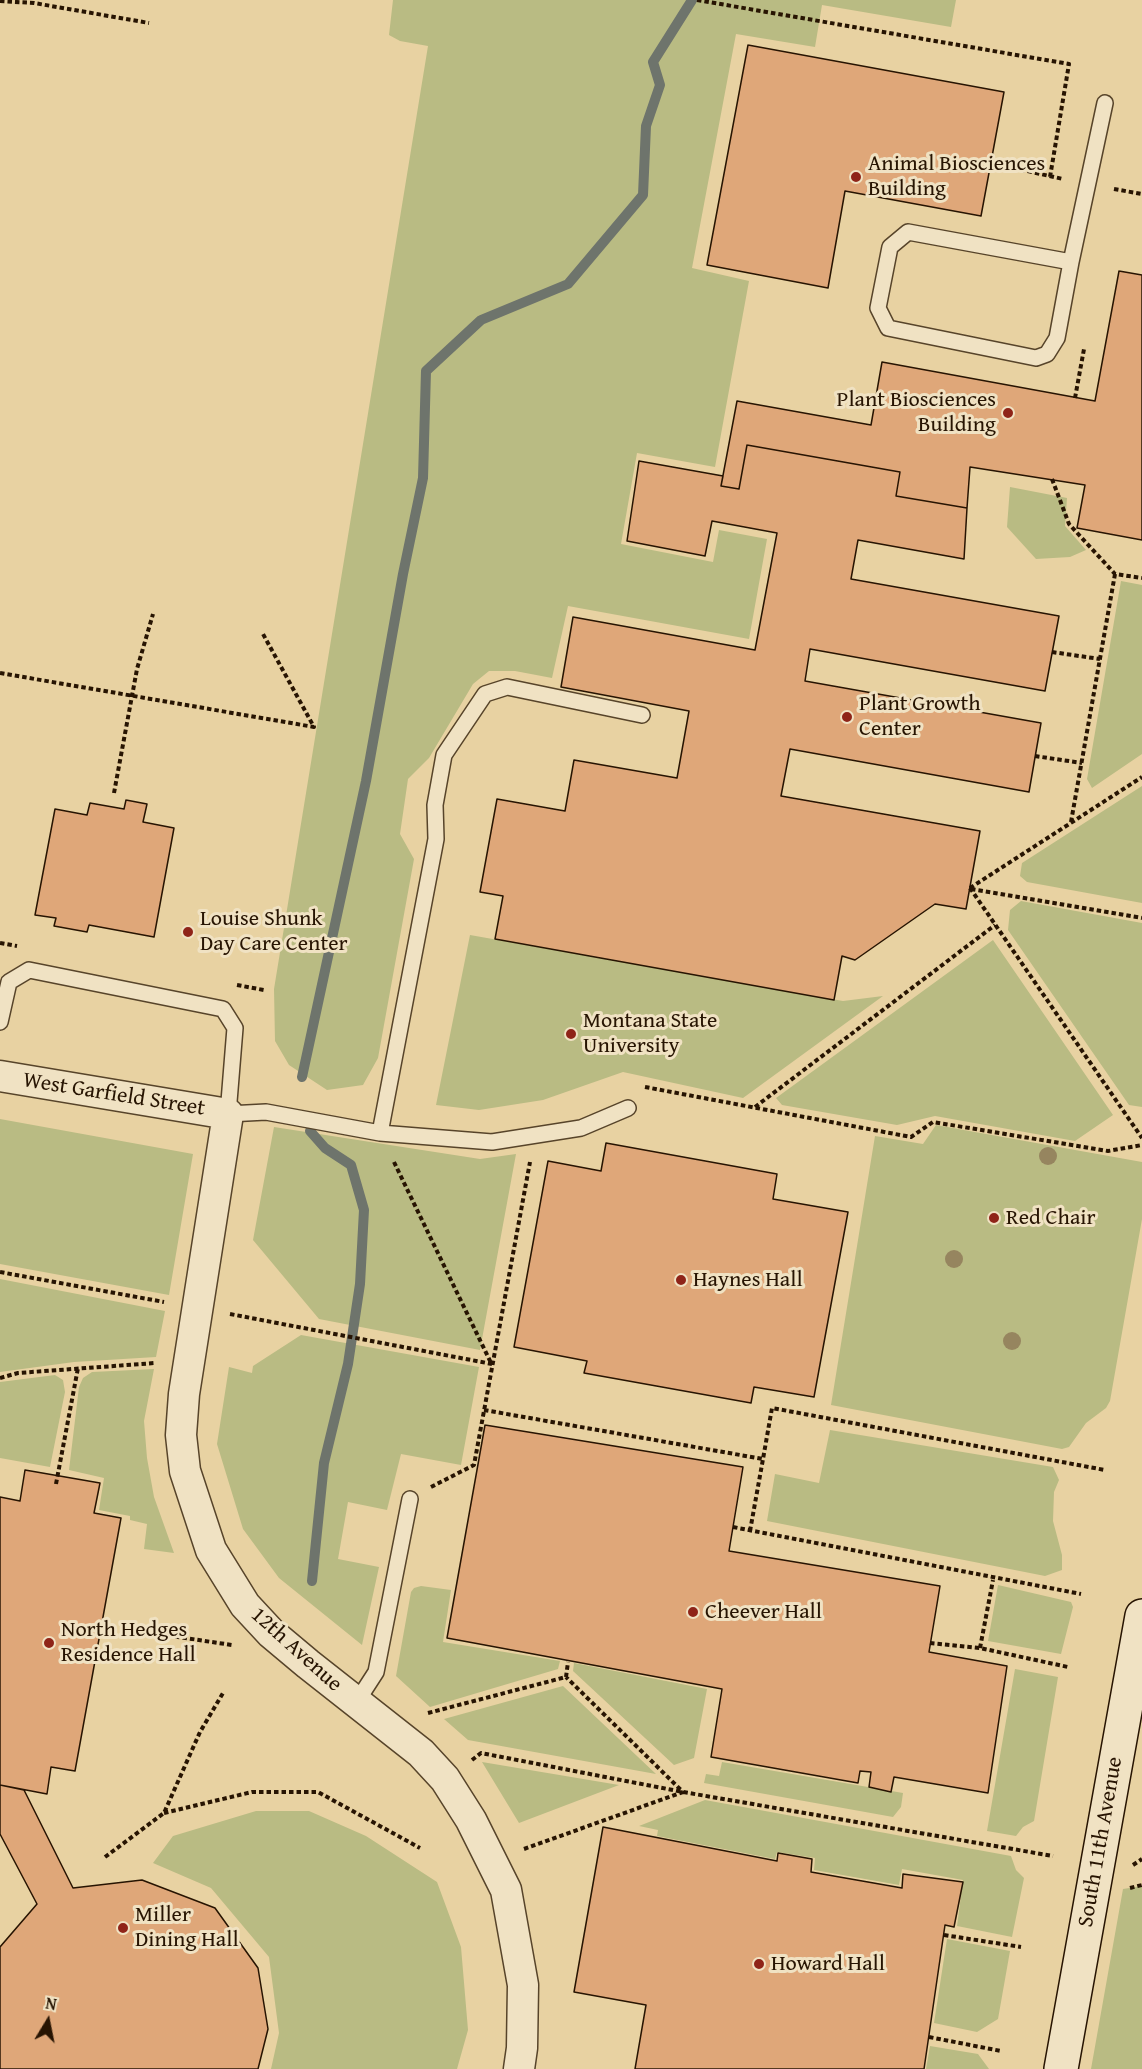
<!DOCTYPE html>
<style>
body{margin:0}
#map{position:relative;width:1142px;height:2069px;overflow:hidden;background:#e8d2a2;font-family:"Gentium Book Plus",serif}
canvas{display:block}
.north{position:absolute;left:18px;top:1991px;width:60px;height:60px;-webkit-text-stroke:4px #f0e2c3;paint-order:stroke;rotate:10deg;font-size:16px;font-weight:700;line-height:24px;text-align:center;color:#271402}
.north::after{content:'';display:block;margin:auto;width:21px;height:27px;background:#271402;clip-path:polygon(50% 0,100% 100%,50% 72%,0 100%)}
</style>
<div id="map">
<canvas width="1142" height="2069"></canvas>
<div class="north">N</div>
</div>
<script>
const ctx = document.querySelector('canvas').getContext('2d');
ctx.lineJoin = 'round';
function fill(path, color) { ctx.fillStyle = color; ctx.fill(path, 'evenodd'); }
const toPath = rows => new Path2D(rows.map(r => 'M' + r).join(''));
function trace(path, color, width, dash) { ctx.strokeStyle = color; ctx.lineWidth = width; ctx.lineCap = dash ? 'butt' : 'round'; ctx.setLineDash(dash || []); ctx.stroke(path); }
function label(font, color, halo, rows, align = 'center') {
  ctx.font = font + ' "Gentium Book Plus",serif'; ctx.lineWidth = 6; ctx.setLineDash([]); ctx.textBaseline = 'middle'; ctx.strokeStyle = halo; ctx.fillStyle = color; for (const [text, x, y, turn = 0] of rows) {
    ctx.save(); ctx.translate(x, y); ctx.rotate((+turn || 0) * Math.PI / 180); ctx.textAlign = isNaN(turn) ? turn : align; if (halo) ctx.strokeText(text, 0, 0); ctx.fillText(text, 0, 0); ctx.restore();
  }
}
fill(toPath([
 [393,0,956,0,951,27,822,5,815,47,736,34,692,268,749,281,715,467,637,453,621,544,713,562,719,530,767,539,749,639,568,606,552,678,515,671,489,671,473,684,429,758,408,779,400,834,414,859,378,1058,363,1085,327,1090,289,1065,275,1041,274,989,428,46,400,41,389,35],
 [1010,487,1067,498,1065,526,1086,550,1070,557,1036,559,1007,527],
 [1121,581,1142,585,1142,754,1092,788,1087,779],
 [1142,786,1142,903,1027,882,1020,876,1022,863],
 [1021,901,1142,923,1142,1107,1129,1105,1008,930,1010,910],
 [470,935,843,1001,883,996,743,1098,623,1072,543,1100,479,1110,436,1105],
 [993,940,1113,1115,1075,1141,935,1116,897,1125,782,1105,776,1098],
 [0,1119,193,1154,169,1295,0,1264],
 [936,1125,1142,1162,1142,1219,1110,1401,1106,1408,1086,1423,1069,1447,1062,1449,831,1405,875,1136,923,1144],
 [274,1127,480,1159,516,1154,480,1350,319,1319,253,1240],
 [0,1279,165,1311,156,1357,74,1362,0,1372],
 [301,1335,479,1367,461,1465,401,1454,387,1510,348,1502,338,1559,379,1567,362,1645,279,1578,243,1529,217,1444,229,1367,252,1373,253,1366],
 [154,1369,144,1421,147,1458,154,1497,174,1553,144,1549,147,1524,130,1520,130,1516,99,1510,104,1478,69,1470,79,1387,83,1378,92,1372],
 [55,1375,63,1380,65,1392,50,1467,0,1458,0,1382],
 [830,1430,1053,1467,1059,1480,1054,1492,1053,1521,1062,1555,1062,1570,1045,1576,767,1521,775,1474,819,1483],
 [998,1585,1071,1602,1073,1607,1061,1654,988,1641],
 [421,1586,451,1590,443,1642,560,1661,558,1669,430,1707,396,1676,411,1592,414,1588],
 [574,1663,707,1689,694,1758,674,1765,573,1671],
 [1015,1669,1058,1677,1034,1821,1023,1827,1016,1836,987,1831],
 [563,1686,656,1774,468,1740,444,1719],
 [482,1762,619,1785,519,1823],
 [722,1762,903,1793,901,1807,893,1817,704,1783,706,1774,719,1776],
 [705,1800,1011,1856,1016,1870,1024,1878,1012,1937,957,1926,963,1880,902,1869,899,1885,814,1870,815,1858,777,1852,775,1859,657,1836,658,1830,639,1826],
 [256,1811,309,1811,366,1836,437,1882,461,1947,468,2030,457,2069,271,2069,279,2033,269,1957,211,1888,153,1863,173,1836],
 [1142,1886,1142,2069,1091,2069,1123,1889],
 [947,1939,1010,1951,998,2019,977,2032,934,2023],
 [930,2046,978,2054,989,2069,926,2069]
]), '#b9bb83');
trace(toPath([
 [302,1077,366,781,403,574,423,478,426,371,481,320,568,284,643,195,646,126,660,85,653,62,692,0],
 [310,1131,325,1148,351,1165,364,1210,360,1284,348,1364,324,1463,312,1581]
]), '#6e746c', 10);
const building = toPath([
 [748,45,1004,92,981,216,845,191,828,288,707,265,748,45],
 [1119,271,1142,275,1142,540,1077,528,1085,485,970,467,967,508,896,496,900,472,747,445,739,489,721,486,737,401,871,425,882,362,1095,401,1119,271],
 [747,445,900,472,896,496,967,508,964,559,858,540,851,579,1059,616,1045,691,810,649,805,681,1041,723,1029,792,790,749,781,796,980,831,966,909,935,904,855,960,842,956,834,1000,495,939,503,896,480,892,497,799,565,811,574,760,677,778,689,711,561,687,573,617,755,650,777,533,712,521,705,556,627,541,639,461,723,476,721,486,739,489,747,445],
 [126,800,147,804,143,822,174,828,154,937,89,925,87,932,54,926,56,918,35,915,55,809,87,815,90,803,124,809,126,800],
 [606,1143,777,1174,773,1199,848,1212,814,1397,754,1387,751,1403,584,1373,587,1361,514,1347,548,1161,601,1171,606,1143],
 [485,1425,743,1467,729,1551,940,1586,929,1652,1007,1666,988,1793,894,1777,891,1792,869,1787,871,1772,860,1771,858,1783,711,1757,722,1689,447,1638,485,1425],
 [25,1470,100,1483,94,1513,121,1518,75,1771,51,1767,47,1794,0,1785,0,1497,20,1501,25,1470],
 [0,1785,24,1790,73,1888,142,1880,215,1908,258,1968,268,2029,258,2069,0,2069,0,1947,37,1904,0,1834,0,1785],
 [603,1827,777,1861,778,1853,812,1859,811,1872,902,1888,903,1874,963,1882,954,1927,945,1925,924,2069,635,2069,646,2005,574,1992,603,1827]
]);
fill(building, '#dfa779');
trace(building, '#271402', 1.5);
const lane = toPath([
 [1071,262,1057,338,1047,354,1036,358,888,328,878,308,890,247,908,232,1071,262,1105,103],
 [0,1022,9,982,29,970,223,1009,235,1028,228,1114,266,1112,380,1133,492,1142,581,1128,628,1108],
 [380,1133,436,839,435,805,444,755,485,694,507,687,642,715],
 [356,1703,376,1672,410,1499]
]);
const street = toPath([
 [0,1076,228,1114,184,1394,181,1435,185,1471,211,1550,245,1605,271,1633,308,1664,421,1753,445,1779,471,1820,506,1890,523,1985,522,2048,519,2069]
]);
const secondary = toPath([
 [1061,2069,1142,1616]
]);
trace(lane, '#57442a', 18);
trace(street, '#57442a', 33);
trace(secondary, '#271402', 36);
trace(toPath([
 [697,0,1069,64,1050,177],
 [0,1,34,3,149,23],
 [991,163,1063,179],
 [1114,189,1142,194],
 [1075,398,1084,349],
 [1052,479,1069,524,1115,574,1142,578],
 [1052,652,1100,659],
 [0,673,314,727,263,634],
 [1035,756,1082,763],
 [114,793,137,669,153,614],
 [1071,822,1115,574],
 [970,888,1142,1138],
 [970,888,1142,777],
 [971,889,1142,918],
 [0,943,17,946],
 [237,985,264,990],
 [645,1087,911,1137,933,1122,1108,1151,1142,1145],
 [755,1107,995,925],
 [394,1162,491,1363],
 [0,1272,164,1302],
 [230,1314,492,1364],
 [0,1378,18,1373,155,1363],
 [484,1410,763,1459,772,1408,1105,1470],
 [56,1484,78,1368],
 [431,1487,474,1465,530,1162],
 [733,1527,1081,1594],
 [750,1531,763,1459],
 [138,1631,232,1645],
 [930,1643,980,1648,1068,1667],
 [980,1648,993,1580],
 [428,1713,566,1677,568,1662],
 [472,1760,481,1753,683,1792,1053,1856],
 [164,1813,252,1792,318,1792,420,1848],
 [524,1849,683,1792,566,1677],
 [105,1857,164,1813,200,1732,223,1693],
 [1133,1865,1142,1859],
 [1130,1888,1142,1885],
 [944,1935,1021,1947],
 [929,2037,1001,2051]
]), '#271402', 4, [4.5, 3]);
trace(lane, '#f0e2c3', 15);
trace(street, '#f0e2c3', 30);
trace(secondary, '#f0e2c3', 33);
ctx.fillStyle = '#96855f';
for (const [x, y] of [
 [1048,1156],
 [954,1259],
 [1012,1341]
]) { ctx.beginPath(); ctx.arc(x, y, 9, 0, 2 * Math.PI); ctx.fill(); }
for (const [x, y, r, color] of [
 [856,177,6,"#8f2418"],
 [1008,413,6,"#8f2418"],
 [847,717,6,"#8f2418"],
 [188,932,6,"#8f2418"],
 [571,1034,6,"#8f2418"],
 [994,1218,6,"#8f2418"],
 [681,1280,6,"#8f2418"],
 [693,1612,6,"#8f2418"],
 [49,1643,6,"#8f2418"],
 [123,1928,6,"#8f2418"],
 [759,1964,6,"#8f2418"]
]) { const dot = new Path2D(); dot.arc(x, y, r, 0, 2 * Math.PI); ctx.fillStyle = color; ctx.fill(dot); trace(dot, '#f0e2c3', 2); }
label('22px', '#271402', '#f0e2c3', [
 ["Animal Biosciences",868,164],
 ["Building",868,189],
 ["Plant Biosciences",996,400,"right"],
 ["Building",996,425,"right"],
 ["Plant Growth",859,704],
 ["Center",859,729],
 ["Louise Shunk",200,919],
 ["Day Care Center",200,944],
 ["Montana State",583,1021],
 ["University",583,1046],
 ["Red Chair",1006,1218],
 ["Haynes Hall",693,1280],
 ["Cheever Hall",705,1612],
 ["North Hedges",61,1630],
 ["Residence Hall",61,1655],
 ["Miller",135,1915],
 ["Dining Hall",135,1940],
 ["Howard Hall",771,1964]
], 'left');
label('22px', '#271402', '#f0e2c3', [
 ["West Garfield Street",114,1095,9],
 ["12th Avenue",296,1650,42],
 ["South 11th Avenue",1101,1842,-80]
]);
</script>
